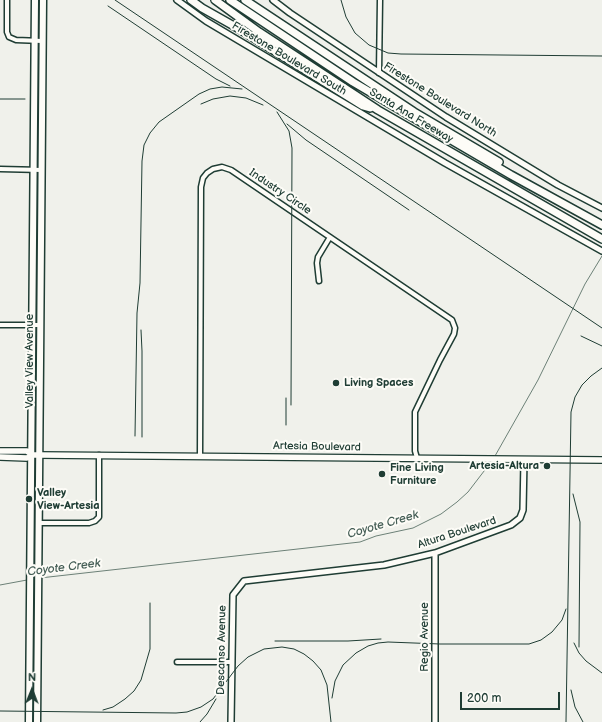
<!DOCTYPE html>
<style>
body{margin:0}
#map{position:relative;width:602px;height:722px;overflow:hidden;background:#f0f1eb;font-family:"Balsamiq Sans",sans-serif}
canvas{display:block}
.north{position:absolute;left:12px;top:670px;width:40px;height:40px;-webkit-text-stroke:3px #fdfcf7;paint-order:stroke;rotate:1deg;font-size:11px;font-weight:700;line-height:16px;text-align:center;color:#1f3d34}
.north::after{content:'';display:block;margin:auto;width:14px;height:18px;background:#1f3d34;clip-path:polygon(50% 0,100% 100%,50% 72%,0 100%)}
.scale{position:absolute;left:460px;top:692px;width:100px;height:18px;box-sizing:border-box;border:2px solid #1f3d34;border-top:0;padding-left:5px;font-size:12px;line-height:14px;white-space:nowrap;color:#1f3d34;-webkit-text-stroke:3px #fdfcf7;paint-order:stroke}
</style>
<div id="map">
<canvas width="602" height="722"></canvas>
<div class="north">N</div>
<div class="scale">200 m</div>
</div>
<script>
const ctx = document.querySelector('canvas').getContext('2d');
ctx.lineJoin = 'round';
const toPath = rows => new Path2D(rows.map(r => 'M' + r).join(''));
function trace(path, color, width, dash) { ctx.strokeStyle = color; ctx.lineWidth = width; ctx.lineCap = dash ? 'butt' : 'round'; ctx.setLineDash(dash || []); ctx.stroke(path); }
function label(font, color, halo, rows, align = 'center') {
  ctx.font = font + ' "Balsamiq Sans",sans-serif'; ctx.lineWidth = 4; ctx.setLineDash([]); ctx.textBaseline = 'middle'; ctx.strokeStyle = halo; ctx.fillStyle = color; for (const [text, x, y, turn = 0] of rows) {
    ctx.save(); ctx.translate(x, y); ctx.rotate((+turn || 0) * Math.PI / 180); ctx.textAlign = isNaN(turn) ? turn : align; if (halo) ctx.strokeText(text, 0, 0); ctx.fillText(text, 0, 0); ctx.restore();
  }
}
trace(toPath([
 [495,456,538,380,585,284,602,256],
 [40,578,360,542,376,536,413,528,441,514,457,502,468,492,491,462],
 [0,585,27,580]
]), '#6c8077', 1);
const minor = toPath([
 [7,0,7,32,9,37,16,40,42,41],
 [379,73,380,0],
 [0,169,42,170],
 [319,281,317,263,318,257,330,237],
 [0,325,40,325],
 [200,456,201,187,203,178,207,173,213,169,222,167,231,170,452,320,455,328,454,334,440,360,415,412,415,451,417,458],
 [39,523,89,523,95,521,99,517,99,455],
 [177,662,232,662]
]);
const tertiary = toPath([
 [177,0,206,21,445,163,602,251],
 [273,0,290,13,446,117,558,185,602,208],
 [231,722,233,595,244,581,384,565,435,553,511,525,520,518,523,510,524,460],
 [435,722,435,553]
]);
const secondary = toPath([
 [0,451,27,451,32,455,40,455,602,460],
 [0,457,27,458,32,455]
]);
const primary = toPath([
 [29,722,35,0],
 [37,722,43,0]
]);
const motorway = toPath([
 [191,0,202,8,241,30,363,106,370,108],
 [215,0,259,32,378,110,602,239],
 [230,0,353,82,429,127,511,175,602,225],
 [245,0,414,112,499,162]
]);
trace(minor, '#1f3d34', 7);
trace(tertiary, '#1f3d34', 8);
trace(secondary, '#1f3d34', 8);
trace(primary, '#1f3d34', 9);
trace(motorway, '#1f3d34', 10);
trace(minor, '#fdfcf7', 4);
trace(tertiary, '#fdfcf7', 5);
trace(secondary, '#fdfcf7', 5.5);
trace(primary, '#fdfcf7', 6);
trace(motorway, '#fdfcf7', 7);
trace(toPath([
 [115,0,602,328],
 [341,0,346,17,355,33,369,45,388,53,401,54,602,56],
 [108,6,216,79,230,86],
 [0,99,25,99],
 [201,104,213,99,230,96,246,98,263,105],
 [277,112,289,131,292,148,291,405],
 [287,124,306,140,409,210],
 [141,330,142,351,142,437],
 [581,336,602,346],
 [286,425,286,398],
 [135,436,137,313,140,283,142,161,144,145,150,133,159,122,199,94,210,89,222,87,242,89],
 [573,494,580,522,579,647],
 [275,641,348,641,381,639],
 [574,643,579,653,586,661,602,673],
 [571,690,575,707,583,722],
 [332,698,335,681,343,665,356,653,368,646,378,643,388,642,440,644,529,644,541,640,552,632,562,620,566,609],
 [103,710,113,707,125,699,134,691,141,680,150,649,150,603],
 [0,711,176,713,187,712,201,707,213,699,238,666,248,657,264,649,282,647,294,649,304,654,313,661,321,670,327,685,331,722],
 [200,722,207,714,216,699],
 [566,722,571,412,575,397,582,385,591,376,602,368]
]), '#1f3d34', 1);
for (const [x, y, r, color] of [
 [336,383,4,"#1f3d34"],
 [547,466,4,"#1f3d34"],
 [382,474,4,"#1f3d34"],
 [29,499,4,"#1f3d34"]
]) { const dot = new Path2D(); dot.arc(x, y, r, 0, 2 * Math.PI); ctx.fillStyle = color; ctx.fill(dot); trace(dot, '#fdfcf7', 1.5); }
label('11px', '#1f3d34', '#fdfcf7', [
 ["Firestone Boulevard South",289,59,31],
 ["Firestone Boulevard North",440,100,32],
 ["Santa Ana Freeway",411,116,31],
 ["Industry Circle",280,192,34],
 ["Valley View Avenue",30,361,-90],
 ["Artesia Boulevard",317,447,1],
 ["Altura Boulevard",457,533,-18],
 ["Regio Avenue",425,637,-90],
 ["Descanso Avenue",222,650,-89]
]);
label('bold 11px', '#1f3d34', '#fdfcf7', [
 ["Living Spaces",344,383],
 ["Artesia-Altura",539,466,"right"],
 ["Fine Living",390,468],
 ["Furniture",390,481],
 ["Valley",37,493],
 ["View-Artesia",37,506]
], 'left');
label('italic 12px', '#455e56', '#fdfcf7', [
 ["Coyote Creek",383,525,-16],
 ["Coyote Creek",64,568,-7]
]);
</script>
